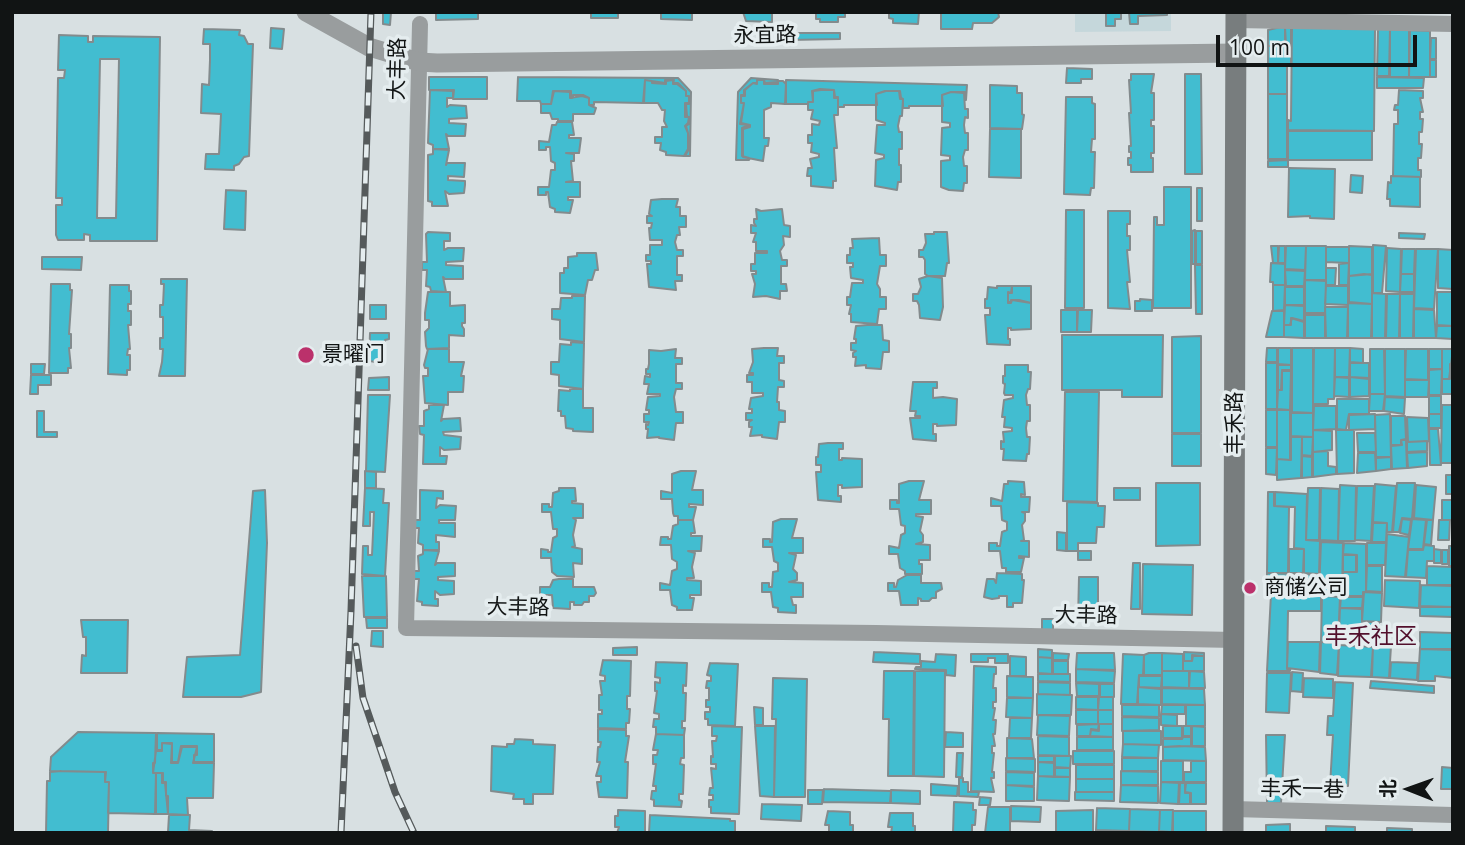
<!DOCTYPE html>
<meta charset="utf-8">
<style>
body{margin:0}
#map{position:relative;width:1465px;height:845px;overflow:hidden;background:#d8e0e2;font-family:"Open Sans","Noto Sans SC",sans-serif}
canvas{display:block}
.frame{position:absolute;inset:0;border:14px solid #111414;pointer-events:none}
.north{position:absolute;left:1374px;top:754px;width:70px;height:70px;-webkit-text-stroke:5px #e5edef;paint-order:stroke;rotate:271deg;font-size:19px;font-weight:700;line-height:28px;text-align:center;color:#111414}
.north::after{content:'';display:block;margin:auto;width:24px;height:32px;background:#111414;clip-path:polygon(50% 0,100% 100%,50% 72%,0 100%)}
.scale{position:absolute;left:1216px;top:35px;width:201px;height:32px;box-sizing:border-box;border:4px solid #111414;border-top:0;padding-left:9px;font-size:21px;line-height:24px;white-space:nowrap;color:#111414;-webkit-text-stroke:5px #e5edef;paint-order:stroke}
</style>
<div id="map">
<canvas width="1465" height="845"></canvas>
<div class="frame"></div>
<div class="north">北</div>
<div class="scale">100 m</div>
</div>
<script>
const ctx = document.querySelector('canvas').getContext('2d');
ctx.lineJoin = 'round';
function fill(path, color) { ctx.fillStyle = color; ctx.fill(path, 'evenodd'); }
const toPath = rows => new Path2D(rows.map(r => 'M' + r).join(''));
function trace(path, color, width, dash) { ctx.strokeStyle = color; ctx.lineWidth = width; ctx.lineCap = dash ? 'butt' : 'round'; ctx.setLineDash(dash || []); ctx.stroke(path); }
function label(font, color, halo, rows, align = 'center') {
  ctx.font = font + ' "Open Sans","Noto Sans SC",sans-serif'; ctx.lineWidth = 7; ctx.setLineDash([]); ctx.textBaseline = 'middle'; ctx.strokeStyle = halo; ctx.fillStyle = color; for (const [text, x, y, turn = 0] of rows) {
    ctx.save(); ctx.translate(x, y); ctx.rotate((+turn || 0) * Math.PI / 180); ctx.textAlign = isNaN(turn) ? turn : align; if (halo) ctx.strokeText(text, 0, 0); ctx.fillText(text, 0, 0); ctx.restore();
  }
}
fill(toPath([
 [1075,12,1171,12,1171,31,1075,32]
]), '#c5d7db');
const building = toPath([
 [383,12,391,12,390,25,383,24,383,12],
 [436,12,478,12,478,19,436,20,436,12],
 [588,12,618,12,618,18,591,18,591,13,588,12],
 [661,12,692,12,692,20,661,19,661,12],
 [743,12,772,12,772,22,746,21,743,12],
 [816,12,845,12,845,17,838,17,838,22,820,22,820,19,816,19,816,12],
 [889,12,919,12,918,24,893,23,893,19,889,18,889,12],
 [941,12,998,12,999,17,992,23,973,23,972,29,941,29,941,12],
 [1106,12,1121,12,1121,19,1115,19,1115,26,1106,26,1106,12],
 [1129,12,1167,12,1167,15,1138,16,1138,24,1130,24,1129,12],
 [1285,26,1285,45,1268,46,1268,30,1285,26],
 [1285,27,1291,27,1291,46,1286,45,1285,27],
 [1292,27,1375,28,1374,131,1288,130,1288,120,1291,121,1292,27],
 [271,28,284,29,282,49,270,48,271,28],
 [204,29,240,30,239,35,244,36,248,44,253,44,249,156,244,157,239,164,234,166,234,170,205,169,206,154,219,154,221,114,201,113,202,84,209,85,210,60,210,44,203,44,204,29],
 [1378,29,1390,29,1389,76,1377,76,1378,29],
 [1390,29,1409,30,1409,77,1390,77,1390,29],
 [1410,30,1430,31,1430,77,1409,77,1410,30],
 [789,33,840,33,840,39,789,40,789,33],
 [59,35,88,36,88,42,93,42,93,36,160,37,157,241,90,241,90,235,84,234,84,240,58,240,56,235,56,205,62,205,62,198,56,198,58,78,64,78,65,70,58,70,59,35],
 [100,59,119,59,116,218,97,218,100,59],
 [1431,38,1436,38,1436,59,1430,59,1431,38],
 [1268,46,1291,46,1291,65,1268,65,1268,46],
 [1430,60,1436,60,1436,77,1430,77,1430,60],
 [1268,66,1287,66,1287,94,1268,94,1268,66],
 [1067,68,1092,69,1092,79,1081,79,1081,83,1066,83,1067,68],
 [1131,74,1154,74,1151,93,1154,93,1154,120,1151,120,1151,126,1154,126,1154,153,1151,153,1151,158,1153,158,1153,172,1131,172,1131,165,1128,165,1128,158,1131,158,1131,152,1129,152,1129,146,1131,146,1129,113,1131,113,1129,80,1131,80,1131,74],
 [1185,74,1201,74,1202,174,1185,174,1185,74],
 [429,77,487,77,487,99,453,99,454,90,429,90,429,77],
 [518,77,678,78,691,92,690,156,685,156,689,149,688,133,686,126,689,124,689,117,685,117,687,116,686,104,689,104,689,96,686,96,686,91,678,83,673,83,674,80,665,80,665,83,645,80,643,103,594,102,594,105,589,105,589,98,583,95,573,95,573,98,571,98,571,91,553,91,551,104,541,104,540,101,517,101,518,77],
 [1377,77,1424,78,1423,88,1377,88,1377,77],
 [751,78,778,80,777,83,777,82,765,83,764,80,757,80,757,83,753,83,744,90,744,95,741,95,741,103,744,103,740,124,749,125,742,128,742,156,749,158,749,160,736,160,738,92,751,78],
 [645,80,652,81,652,83,666,84,666,81,673,80,673,84,677,84,686,91,686,96,689,96,689,103,685,103,685,116,689,117,688,123,685,126,688,133,688,149,684,156,666,155,666,152,660,150,661,143,655,143,655,137,662,137,662,127,667,127,664,121,665,110,662,110,658,103,644,103,645,80],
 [757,80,764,80,764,84,778,84,778,81,783,81,786,84,785,104,771,103,771,107,764,110,764,138,769,138,768,146,765,146,763,161,743,157,743,129,750,127,750,125,741,123,744,103,741,103,741,96,745,96,745,90,753,83,757,84,757,80],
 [786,80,967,85,966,100,965,92,951,92,942,95,943,106,909,106,909,108,903,108,903,99,901,98,900,91,885,91,876,94,877,105,844,105,844,107,838,107,838,97,835,97,834,90,820,89,812,91,813,102,808,102,808,104,786,104,786,80],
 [990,85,1017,86,1017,93,1022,93,1022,114,1024,115,1022,129,990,128,990,85],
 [430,90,453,91,453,98,447,98,447,107,450,105,466,106,467,118,449,119,449,123,466,124,465,136,448,136,446,134,449,149,433,149,433,145,428,143,430,90],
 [821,90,834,90,834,98,838,98,838,115,834,115,837,148,834,148,836,181,833,181,833,188,811,186,811,176,807,176,808,168,812,168,810,159,819,157,819,154,811,152,812,143,808,143,808,135,812,135,812,124,819,125,820,121,811,119,813,110,808,110,808,102,813,102,813,91,821,90],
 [1399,90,1423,91,1423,98,1420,98,1423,112,1420,112,1420,119,1423,119,1422,132,1419,132,1419,144,1422,144,1421,158,1418,158,1418,170,1421,170,1421,177,1393,176,1394,124,1398,124,1398,110,1394,110,1395,105,1398,105,1399,90],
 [554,91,570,92,570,98,582,96,589,98,589,105,596,108,594,114,573,114,573,121,558,121,558,119,552,119,550,113,541,113,541,104,551,104,554,91],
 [886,91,899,91,900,99,903,99,902,116,900,116,898,126,899,132,902,132,902,149,899,149,899,165,901,165,901,182,898,182,897,190,875,186,876,160,884,158,884,155,875,153,877,125,885,125,885,123,876,120,876,94,886,91],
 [951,92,964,93,965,109,968,109,968,118,965,117,964,125,965,133,968,133,968,150,965,150,963,157,964,166,967,166,967,183,964,183,963,191,949,190,941,187,941,161,950,160,950,156,941,155,942,128,950,127,950,123,942,122,942,95,951,92],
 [1268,94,1287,94,1287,159,1268,159,1268,94],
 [1066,97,1092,97,1092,103,1095,104,1095,139,1092,139,1091,152,1095,152,1094,188,1091,188,1090,195,1064,194,1066,97],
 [557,122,572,122,574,135,569,135,569,138,581,138,579,153,566,153,574,154,574,161,571,161,573,181,566,182,580,182,580,197,568,197,568,200,573,200,570,213,555,212,555,209,550,207,548,192,546,192,546,195,538,195,538,187,549,187,551,170,555,170,555,163,551,161,550,147,546,147,546,150,539,150,539,141,549,142,552,125,556,125,557,122],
 [990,129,1021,129,1021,178,989,177,990,129],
 [1288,131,1372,131,1372,160,1288,160,1288,131],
 [433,149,449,150,446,165,447,163,465,163,464,177,448,176,448,180,465,181,465,185,464,193,449,194,445,191,448,206,432,206,432,202,428,201,428,155,433,154,433,149],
 [1288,160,1288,167,1268,167,1268,161,1288,160],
 [1289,168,1335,169,1334,219,1310,218,1310,216,1288,217,1289,168],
 [1351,175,1363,176,1362,193,1350,192,1351,175],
 [1391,176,1420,177,1420,207,1390,206,1390,199,1387,199,1388,182,1391,183,1391,176],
 [1164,187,1191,187,1191,308,1153,308,1154,217,1157,217,1157,225,1164,225,1164,187],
 [1197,188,1202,188,1202,221,1197,221,1197,188],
 [226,190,246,191,245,230,224,229,226,190],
 [662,199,678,199,676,207,680,207,680,216,686,216,686,227,679,227,680,235,677,235,675,242,677,250,683,250,683,256,677,256,677,275,682,275,682,281,675,281,676,290,649,287,647,264,651,264,651,261,646,261,646,255,650,255,650,245,662,245,662,240,650,240,649,228,651,228,652,223,647,223,647,216,652,216,649,214,651,200,662,199],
 [756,209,761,211,782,209,784,225,790,226,790,237,783,236,784,245,780,251,782,260,787,260,787,266,781,266,781,284,786,284,787,291,780,291,780,299,766,296,753,297,755,284,752,274,756,274,756,271,751,271,751,264,755,264,755,253,767,253,767,251,756,251,756,242,753,242,756,233,751,233,751,225,756,226,754,223,754,219,757,219,756,209],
 [1066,210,1084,210,1084,308,1065,308,1066,210],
 [1108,211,1130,211,1130,224,1127,224,1127,236,1130,236,1130,250,1127,250,1130,282,1127,282,1130,309,1108,308,1108,211],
 [1195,230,1195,264,1192,264,1192,231,1195,230],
 [1196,231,1202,231,1202,264,1196,264,1196,231],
 [428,232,450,233,450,241,444,241,444,250,448,248,464,248,463,261,446,262,446,265,463,266,463,279,445,279,443,277,446,292,431,291,430,287,426,286,427,270,422,270,422,262,427,262,426,234,428,232],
 [934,232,947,232,949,263,947,263,945,276,928,276,925,274,925,260,923,257,919,257,919,250,923,250,926,243,925,234,934,234,934,232],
 [1399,233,1425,234,1424,239,1399,238,1399,233],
 [879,238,880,255,886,255,886,266,880,266,877,284,880,289,880,297,886,297,886,309,879,309,877,324,851,322,851,314,849,314,851,305,847,305,847,297,850,297,852,283,863,283,863,280,851,278,850,267,853,267,853,263,847,263,847,255,850,255,850,248,853,248,852,239,879,238],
 [1373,245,1386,246,1382,293,1373,293,1373,245],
 [1271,246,1278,246,1278,263,1273,263,1271,246],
 [1279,246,1285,246,1285,263,1278,263,1279,246],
 [1286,246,1306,246,1305,270,1285,269,1286,246],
 [1306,246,1326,246,1326,280,1305,280,1306,246],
 [1349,246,1372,247,1372,274,1349,276,1349,246],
 [1326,247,1349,247,1349,263,1326,262,1326,247],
 [1387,248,1401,249,1400,292,1386,291,1387,248],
 [1402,249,1415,249,1414,274,1401,274,1402,249],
 [1416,249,1438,249,1434,309,1414,308,1416,249],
 [1438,249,1453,250,1453,289,1438,288,1438,249],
 [577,253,596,253,598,270,595,270,592,280,588,280,585,295,560,293,560,273,564,273,564,268,568,268,568,257,577,256,577,253],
 [42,257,82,257,81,270,42,269,42,257],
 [1271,263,1285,264,1285,285,1273,285,1273,282,1270,282,1271,263],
 [1349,263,1348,285,1339,285,1339,264,1349,263],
 [1195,265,1202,265,1202,314,1196,314,1195,265],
 [1326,268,1336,268,1335,285,1326,285,1326,268],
 [1285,270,1305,271,1304,286,1286,286,1285,270],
 [1364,274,1372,275,1372,304,1349,302,1349,276,1364,274],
 [1401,274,1414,274,1414,292,1400,292,1401,274],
 [928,276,942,278,943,307,940,320,920,318,919,305,917,301,913,301,913,294,918,294,921,287,919,279,928,276],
 [161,279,187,279,185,376,159,376,162,362,163,349,160,349,160,338,163,338,163,317,160,317,160,305,163,305,164,284,161,284,161,279],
 [1305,280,1326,281,1325,313,1305,313,1305,280],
 [51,284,70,284,70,290,72,290,69,334,71,334,71,348,69,348,71,368,68,368,68,373,49,373,51,284],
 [110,285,129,285,129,291,131,291,131,304,128,304,128,311,131,311,131,325,128,325,130,349,128,349,127,355,130,355,130,370,127,370,127,375,108,374,110,285],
 [1273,285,1285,285,1284,310,1273,311,1273,285],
 [997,286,1012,286,1011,293,1008,292,1008,303,1011,303,1012,300,1031,303,1031,329,1011,330,1011,328,1008,328,1008,339,1010,339,1010,345,987,344,985,315,990,315,990,308,985,308,985,299,987,299,988,287,997,288,997,286],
 [1012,286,1031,286,1031,303,1019,300,1011,300,1011,302,1008,302,1008,293,1012,293,1012,286],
 [1326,286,1348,286,1348,305,1325,304,1326,286],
 [1285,287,1304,287,1304,305,1285,305,1285,287],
 [428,292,450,292,450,306,465,305,465,323,462,323,462,326,464,329,464,336,449,335,449,348,427,349,426,346,425,332,429,328,429,320,425,320,425,313,428,292],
 [1437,292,1453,292,1453,326,1437,325,1437,292],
 [1372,293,1386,294,1385,338,1372,338,1372,293],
 [1387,294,1400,294,1399,338,1386,338,1387,294],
 [1400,294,1414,294,1413,338,1400,338,1400,294],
 [572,296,585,296,584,342,560,339,560,320,552,319,552,309,560,309,561,298,572,298,572,296],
 [1140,299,1152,300,1152,311,1135,311,1135,301,1140,301,1140,299],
 [1348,303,1372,304,1371,338,1348,338,1348,303],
 [370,305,386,305,386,319,370,319,370,305],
 [1285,305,1304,306,1304,321,1292,318,1290,325,1284,325,1285,305],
 [1325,307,1348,307,1347,338,1326,338,1325,307],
 [1414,309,1434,310,1436,338,1414,338,1414,309],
 [1061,310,1077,310,1077,332,1061,332,1061,310],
 [1078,310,1092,310,1091,332,1077,332,1078,310],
 [1272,311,1284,311,1284,337,1266,337,1272,311],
 [1305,315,1325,315,1325,338,1305,338,1305,315],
 [1291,318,1304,322,1304,338,1284,337,1284,325,1291,325,1291,318],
 [867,325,882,325,883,340,889,341,889,352,883,352,881,369,866,368,866,365,855,366,856,357,853,357,853,353,856,351,851,350,851,343,856,343,856,339,854,339,856,326,867,325],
 [1437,326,1453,326,1453,339,1436,338,1437,326],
 [370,333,389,333,389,339,385,340,384,363,369,361,370,333],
 [1062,335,1163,335,1162,397,1122,397,1122,390,1062,390,1062,335],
 [1201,336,1201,433,1172,433,1172,337,1201,336],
 [571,342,584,343,583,389,559,386,559,375,551,374,551,362,559,362,560,344,571,345,571,342],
 [764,348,778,348,777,356,784,356,784,363,779,363,779,380,784,381,784,387,778,387,777,402,779,402,779,410,785,411,785,422,779,422,777,439,762,437,762,435,750,436,752,427,749,427,749,422,752,420,746,420,746,413,752,413,752,409,749,409,751,398,763,396,763,393,752,393,752,382,747,382,747,375,753,375,753,373,749,373,753,362,752,349,764,348],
 [1267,348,1277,348,1277,362,1266,362,1267,348],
 [1278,348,1291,348,1291,365,1278,364,1278,348],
 [1292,348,1313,348,1313,413,1292,412,1292,348],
 [1314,348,1335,348,1334,399,1328,399,1328,404,1313,404,1314,348],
 [1335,348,1350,348,1349,377,1335,377,1335,348],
 [1350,348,1363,349,1363,363,1350,362,1350,348],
 [428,349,449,349,449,362,464,362,461,376,464,376,463,392,448,392,448,405,425,403,423,376,428,376,428,368,425,368,424,365,428,349],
 [676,349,675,358,682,358,682,364,676,364,676,383,682,383,682,389,676,389,674,397,676,412,683,412,683,423,676,423,674,440,659,438,659,437,647,438,648,429,646,429,646,424,648,425,649,422,644,422,644,414,649,414,649,410,646,410,648,397,660,396,660,394,647,394,649,384,644,384,645,376,650,377,650,374,646,374,646,369,648,369,649,364,649,350,661,351,676,349],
 [1370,349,1384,349,1385,394,1370,394,1370,349],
 [1385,349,1405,349,1405,397,1385,396,1385,349],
 [1406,349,1428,349,1428,380,1405,379,1406,349],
 [1429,349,1442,349,1442,369,1429,369,1429,349],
 [1442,349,1453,349,1449,379,1442,379,1442,349],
 [1266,363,1277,363,1277,409,1266,409,1266,363],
 [1350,363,1369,363,1369,378,1350,377,1350,363],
 [31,364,45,364,44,374,31,374,31,364],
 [1450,364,1453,364,1453,394,1442,394,1442,379,1450,379,1450,364],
 [1005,365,1028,365,1028,372,1031,372,1030,389,1028,389,1026,395,1027,405,1030,405,1030,421,1027,421,1026,428,1027,437,1030,437,1029,454,1027,454,1026,461,1003,460,1004,449,1001,449,1001,441,1004,442,1003,432,1012,431,1012,428,1004,427,1005,417,1002,417,1004,400,1013,398,1013,395,1005,395,1004,393,1005,384,1003,383,1003,376,1005,376,1005,365],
 [1278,365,1291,365,1291,370,1282,370,1281,390,1278,390,1278,365],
 [1442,369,1441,395,1429,395,1429,370,1442,369],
 [1282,371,1291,371,1290,410,1277,409,1278,390,1282,390,1282,371],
 [31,375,51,375,51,385,38,385,38,394,30,394,31,375],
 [389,377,389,390,368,390,369,378,389,377],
 [1335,377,1349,378,1349,397,1334,396,1335,377],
 [1350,377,1369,379,1369,396,1350,397,1350,377],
 [1405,380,1429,380,1428,397,1405,397,1405,380],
 [913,382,937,382,937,388,933,388,933,398,943,397,957,399,956,425,937,426,937,424,933,424,933,434,936,434,936,441,913,439,910,418,920,418,920,416,915,416,916,411,910,411,913,382],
 [570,389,583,389,583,408,593,408,593,432,573,431,573,429,566,428,565,416,561,416,561,411,558,411,559,390,570,391,570,389],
 [1065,392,1099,392,1097,502,1063,501,1065,392],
 [1370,394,1385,394,1383,411,1369,411,1370,394],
 [368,395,390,395,385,472,366,471,368,395],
 [1429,396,1441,396,1441,414,1429,414,1429,396],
 [1385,397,1405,398,1404,414,1384,411,1385,397],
 [1337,399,1369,399,1369,414,1349,414,1346,430,1337,429,1337,399],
 [429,405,444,405,441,421,443,419,460,418,461,431,443,432,444,435,461,437,460,449,444,450,440,447,440,456,447,456,446,464,423,464,424,435,420,434,419,426,424,426,424,411,429,409,429,405],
 [1442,405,1453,405,1453,463,1441,463,1442,405],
 [1314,406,1336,406,1336,429,1313,430,1314,406],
 [1266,410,1277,410,1277,447,1266,447,1266,410],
 [1277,410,1290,410,1290,460,1277,459,1277,410],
 [37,411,44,411,44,432,57,432,57,437,37,437,37,411],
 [1291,413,1313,413,1313,437,1291,436,1291,413],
 [1375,414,1375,429,1349,430,1349,415,1375,414],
 [1390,414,1391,457,1376,457,1375,415,1390,414],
 [1429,414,1441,414,1441,428,1429,428,1429,414],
 [1391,416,1405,416,1406,439,1401,440,1401,445,1391,445,1391,416],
 [1407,417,1428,418,1429,441,1408,442,1407,417],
 [1429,429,1438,429,1441,465,1430,465,1429,429],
 [1313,430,1332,431,1332,450,1313,452,1313,430],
 [1336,430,1354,430,1354,473,1337,474,1336,430],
 [1357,433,1375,433,1376,452,1358,452,1357,433],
 [1172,434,1201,434,1201,466,1172,466,1172,434],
 [1291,437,1302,437,1301,478,1277,480,1277,459,1291,460,1291,437],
 [1302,437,1313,437,1312,456,1302,455,1302,437],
 [1401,440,1406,440,1407,468,1392,469,1391,446,1402,445,1401,440],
 [1427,441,1427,451,1407,452,1407,442,1427,441],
 [828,443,843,443,843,449,839,449,839,460,842,460,842,458,862,459,862,487,842,488,842,485,838,485,838,496,841,496,841,502,818,500,816,472,821,472,821,465,816,465,816,457,818,457,819,444,828,443],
 [1266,448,1277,448,1276,475,1266,474,1266,448],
 [1328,451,1328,466,1336,467,1336,474,1313,477,1313,452,1328,451],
 [1427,452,1427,466,1408,468,1407,453,1427,452],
 [1358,453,1375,453,1376,471,1357,473,1358,453],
 [1302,456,1312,457,1312,477,1302,478,1302,456],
 [1391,457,1391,469,1376,471,1376,458,1391,457],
 [365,471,376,472,376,488,365,488,365,471],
 [681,471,696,471,692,490,703,490,703,505,689,504,689,507,696,507,693,520,678,520,678,516,674,516,673,513,672,499,661,499,661,491,672,493,672,474,681,471],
 [1446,475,1453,475,1453,494,1446,494,1446,475],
 [909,481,924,481,919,500,931,500,931,514,916,514,916,516,923,517,920,531,923,535,923,542,916,544,930,545,930,560,919,560,919,564,922,564,922,574,905,574,905,571,900,568,898,554,889,554,889,546,899,548,901,535,905,533,905,526,901,525,899,509,890,509,890,500,897,500,897,503,899,503,899,484,909,481],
 [1008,481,1024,482,1025,495,1021,494,1021,497,1030,497,1029,512,1022,512,1025,513,1025,521,1022,525,1024,540,1021,541,1029,541,1029,557,1019,556,1019,558,1024,558,1021,572,1006,572,1006,568,1002,568,1000,551,989,551,989,543,997,543,997,546,1000,546,1002,532,1007,530,1007,522,1002,520,1001,506,991,506,991,498,1002,501,1004,484,1008,484,1008,481],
 [1156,483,1200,483,1200,545,1156,546,1156,483],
 [1397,483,1415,483,1412,519,1402,518,1399,532,1393,532,1397,483],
 [1375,484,1396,486,1392,532,1387,532,1387,523,1373,522,1375,484],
 [1340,485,1356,486,1355,541,1338,541,1340,485],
 [1416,485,1436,487,1433,520,1414,518,1416,485],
 [1357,486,1374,486,1371,541,1355,540,1357,486],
 [365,488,384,489,383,503,389,503,385,576,362,574,363,546,368,546,368,555,372,555,374,512,370,512,370,526,363,526,365,488],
 [559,488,575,488,576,501,572,501,572,503,583,504,583,518,573,518,576,520,573,535,575,546,572,547,582,549,582,564,573,563,574,577,557,576,552,572,551,558,541,558,541,549,548,550,548,552,551,552,553,538,557,536,557,529,553,529,551,512,542,512,542,504,549,504,549,507,552,507,553,493,559,491,559,488],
 [1114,488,1140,488,1140,500,1114,500,1114,488],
 [1308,488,1320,488,1319,540,1306,540,1308,488],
 [1321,488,1339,489,1338,541,1320,540,1321,488],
 [265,490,267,543,261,692,241,697,183,697,187,657,240,655,253,491,265,490],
 [420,490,443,491,443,499,437,498,436,508,440,505,456,506,455,520,439,520,439,523,455,523,455,537,436,535,436,542,439,542,439,550,423,550,423,545,418,543,419,528,415,528,415,520,420,520,420,490],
 [1268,492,1274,492,1274,506,1289,507,1288,573,1267,573,1268,492],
 [1275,492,1307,494,1306,540,1320,541,1319,574,1304,573,1304,549,1294,548,1295,507,1275,506,1275,492],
 [1442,500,1453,500,1453,520,1442,520,1442,500],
 [1067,502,1098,503,1098,506,1105,506,1104,527,1097,527,1096,543,1078,543,1078,551,1067,551,1067,502],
 [781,519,797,519,792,538,803,538,803,553,789,553,796,555,793,569,797,573,797,580,789,582,803,583,803,597,791,597,793,605,796,605,796,613,778,612,778,608,773,607,771,592,762,592,762,583,769,583,769,587,772,587,773,572,778,571,778,563,774,561,772,547,763,547,763,539,770,539,770,542,772,542,773,522,781,519],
 [1402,519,1411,520,1409,535,1400,533,1402,519],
 [1412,519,1426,520,1423,549,1408,549,1412,519],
 [678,520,693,520,695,533,691,533,691,536,702,536,701,551,688,551,695,553,692,567,694,578,687,578,687,580,701,581,701,595,690,595,690,598,694,598,692,610,677,610,677,607,672,605,670,590,660,590,660,583,670,585,672,571,677,569,677,562,672,559,671,545,660,545,661,537,668,537,668,539,671,539,673,526,678,524,678,520],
 [1427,520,1433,520,1431,545,1424,544,1427,520],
 [1439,520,1450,520,1449,540,1438,540,1439,520],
 [1373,523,1387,523,1386,542,1372,542,1373,523],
 [1057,532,1066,533,1066,551,1057,550,1057,532],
 [1387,534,1409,537,1405,577,1385,576,1387,534],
 [1321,542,1343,543,1342,594,1319,592,1321,542],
 [1344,543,1366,544,1366,592,1363,592,1363,596,1341,596,1343,593,1343,572,1357,572,1357,555,1343,554,1344,543],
 [1367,543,1386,543,1385,565,1367,565,1367,543],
 [1424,545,1434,546,1434,561,1427,561,1426,578,1406,577,1408,550,1423,550,1424,545],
 [1449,546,1453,546,1453,566,1449,566,1449,546],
 [1289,549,1304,549,1303,573,1289,573,1289,549],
 [1434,549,1441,550,1441,563,1434,563,1434,549],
 [423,550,439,551,435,565,437,563,455,563,455,576,438,577,438,580,454,581,454,594,440,595,435,591,435,599,438,599,438,606,422,605,422,602,417,601,419,579,414,579,414,571,419,571,418,556,423,554,423,550],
 [1442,550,1448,550,1448,564,1442,564,1442,550],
 [1078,551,1091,551,1091,560,1078,560,1078,551],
 [1343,555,1356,555,1356,572,1343,572,1343,555],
 [1133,563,1140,563,1140,609,1131,609,1133,563],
 [1143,564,1193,565,1192,615,1142,614,1143,564],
 [1367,566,1382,566,1382,592,1366,591,1367,566],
 [1427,566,1453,567,1453,585,1427,585,1427,566],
 [997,573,1022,574,1022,580,1024,580,1022,603,1013,603,1013,607,1007,607,1007,596,999,596,999,598,992,599,984,597,987,579,994,579,996,583,997,573],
 [1267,573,1319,575,1319,589,1267,589,1267,573],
 [907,575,921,575,921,583,941,583,942,589,936,592,936,598,932,598,929,601,921,601,921,599,918,598,918,605,901,605,899,591,888,591,888,583,894,583,894,587,896,587,898,580,907,575],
 [362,576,386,576,387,617,364,617,362,576],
 [1079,577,1098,577,1098,620,1078,620,1079,577],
 [559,579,573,579,573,587,594,587,596,593,594,596,589,596,589,602,584,602,582,605,574,605,574,602,570,602,570,609,553,608,552,595,540,595,540,587,550,587,553,580,559,579],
 [1385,580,1420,581,1419,608,1384,606,1385,580],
 [1421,585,1453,586,1453,607,1420,606,1421,585],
 [1364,592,1382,593,1381,622,1362,621,1364,592],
 [1271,594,1321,596,1321,611,1288,611,1287,669,1290,669,1290,671,1267,671,1271,594],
 [1322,596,1340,597,1338,642,1321,642,1322,596],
 [1341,597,1363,597,1362,608,1340,608,1341,597],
 [1420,607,1453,607,1453,617,1420,616,1420,607],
 [1340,608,1362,609,1362,632,1339,631,1340,608],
 [366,618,387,618,387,628,367,628,366,618],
 [1042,619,1053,619,1053,632,1042,632,1042,619],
 [81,620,128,620,127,673,81,673,82,655,86,656,86,637,83,637,81,620],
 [1362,622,1379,622,1379,630,1362,630,1362,622],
 [372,631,383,631,383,647,371,646,372,631],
 [1420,632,1453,633,1453,649,1420,649,1420,632],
 [1288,642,1320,642,1319,672,1287,668,1288,642],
 [1321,642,1339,643,1337,675,1320,673,1321,642],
 [1339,645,1373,647,1371,677,1338,676,1339,645],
 [1373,645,1391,646,1389,678,1372,677,1373,645],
 [637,647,637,655,613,655,613,648,637,647],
 [1038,649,1052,650,1052,658,1038,657,1038,649],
 [1420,649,1453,650,1453,678,1435,676,1435,681,1418,681,1420,649],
 [874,652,920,654,920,664,873,662,874,652],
 [1184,652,1204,653,1204,656,1192,655,1192,661,1184,661,1184,652],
 [1053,653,1069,654,1068,660,1053,660,1053,653],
 [1077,653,1114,653,1115,670,1076,669,1077,653],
 [1149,653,1162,653,1162,675,1144,675,1144,655,1149,653],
 [1162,653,1183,654,1183,671,1162,671,1162,653],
 [936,654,956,655,955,676,946,675,946,670,915,669,916,667,921,667,921,661,935,662,936,654],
 [971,654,1008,654,1008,663,995,663,995,658,988,658,988,662,971,662,971,654],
 [1123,654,1144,655,1143,675,1139,675,1137,704,1121,704,1123,654],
 [1010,656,1026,657,1026,676,1010,676,1010,656],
 [1193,656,1204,656,1204,671,1183,671,1183,661,1192,661,1193,656],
 [1038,657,1052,658,1052,674,1038,673,1038,657],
 [603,660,631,661,630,696,627,696,627,709,630,709,629,723,626,723,626,729,598,728,598,714,602,714,602,710,599,710,599,695,602,695,600,681,605,681,605,676,600,675,603,660],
 [1053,661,1068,661,1068,674,1053,674,1053,661],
 [656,662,687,663,686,686,683,685,683,693,686,693,685,721,682,721,682,728,685,728,684,735,656,734,656,727,653,727,654,719,659,719,659,714,654,713,657,691,655,691,655,682,660,683,660,678,655,677,656,662],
 [1391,662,1418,663,1417,680,1390,678,1391,662],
 [710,663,738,664,735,726,708,725,708,719,705,719,705,712,710,712,710,707,706,707,706,700,709,700,709,688,706,688,707,681,711,681,711,676,707,675,710,663],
 [974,666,996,667,996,674,994,674,993,688,996,688,996,702,993,702,993,708,995,708,993,720,996,720,995,734,993,734,995,746,992,746,992,753,994,753,992,772,994,772,994,778,991,778,994,792,971,791,974,666],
 [1076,669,1115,671,1114,683,1076,682,1076,669],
 [884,671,914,671,913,776,888,776,889,719,883,719,884,671],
 [915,671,945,671,944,777,914,776,915,671],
 [1162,671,1189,671,1189,688,1162,687,1162,671],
 [1190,671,1204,672,1205,688,1189,688,1190,671],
 [1292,672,1303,673,1302,692,1291,691,1292,672],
 [1267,673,1291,673,1289,713,1266,712,1267,673],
 [1038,674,1070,674,1070,682,1038,681,1038,674],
 [1007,676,1033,677,1033,698,1007,697,1007,676],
 [1139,676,1162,676,1161,688,1139,687,1139,676],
 [773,678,807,679,805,797,774,797,776,719,772,719,773,678],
 [1304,678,1333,679,1333,698,1303,697,1304,678],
 [1371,681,1434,686,1434,693,1370,688,1371,681],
 [1038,682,1070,683,1070,695,1038,694,1038,682],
 [1335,682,1353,683,1348,786,1330,786,1333,735,1327,735,1328,716,1333,716,1335,682],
 [1076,683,1099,684,1099,696,1077,696,1076,683],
 [1100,684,1114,684,1114,697,1100,697,1100,684],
 [1138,687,1161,689,1161,705,1138,704,1138,687],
 [1162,688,1204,689,1205,705,1162,704,1162,688],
 [1037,694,1072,695,1071,715,1037,715,1037,694],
 [1076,697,1098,697,1098,710,1076,709,1076,697],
 [1099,697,1113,697,1113,710,1098,710,1099,697],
 [1007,698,1033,698,1032,718,1006,717,1007,698],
 [1122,705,1159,705,1159,717,1122,716,1122,705],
 [1162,705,1185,705,1185,714,1161,714,1162,705],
 [1186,705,1205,705,1205,726,1186,726,1186,705],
 [754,707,763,708,763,725,755,725,754,707],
 [1076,710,1098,710,1098,724,1076,724,1076,710],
 [1098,710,1113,710,1113,724,1098,724,1098,710],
 [1161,714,1177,715,1177,726,1161,725,1161,714],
 [1038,715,1070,716,1069,736,1037,735,1038,715],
 [1122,717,1159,718,1159,730,1122,731,1122,717],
 [1010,718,1032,718,1031,738,1009,738,1010,718],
 [1099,724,1113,724,1113,737,1090,736,1091,730,1099,731,1099,724],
 [1099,724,1098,730,1091,729,1090,736,1077,736,1077,725,1099,724],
 [712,726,742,727,739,814,711,813,711,807,709,807,709,800,713,800,713,795,709,795,710,788,713,788,711,768,716,769,716,764,711,764,711,756,713,757,712,741,716,741,717,736,712,736,712,726],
 [755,726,775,726,774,797,760,796,755,726],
 [1163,726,1182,726,1182,738,1163,738,1163,726],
 [1183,726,1191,726,1191,736,1183,736,1183,726],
 [1192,726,1205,727,1205,746,1192,746,1192,726],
 [598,729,626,730,626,736,629,736,625,762,628,762,627,798,599,797,597,782,601,782,601,776,596,776,600,762,597,762,598,747,600,747,601,742,598,742,598,729],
 [1123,731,1161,731,1161,745,1123,744,1123,731],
 [78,732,156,733,155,763,153,763,153,773,156,773,155,814,108,813,109,782,105,782,106,772,50,771,51,757,78,732],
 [946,732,963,733,963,747,945,747,946,732],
 [157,733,214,734,214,762,194,762,194,755,197,755,197,746,181,746,178,762,172,762,172,743,162,743,162,750,157,750,157,733],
 [656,734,684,735,684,758,681,758,680,764,684,765,683,794,679,794,679,800,682,801,681,807,654,806,654,800,651,799,652,791,656,791,656,786,653,786,656,764,653,764,653,755,657,755,658,750,653,750,656,734],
 [1266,735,1285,735,1281,803,1267,803,1266,735],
 [1038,736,1069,737,1069,756,1038,755,1038,736],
 [1077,737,1113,737,1113,750,1077,750,1077,737],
 [1183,737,1191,737,1191,746,1163,747,1163,739,1182,739,1183,737],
 [1007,738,1032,739,1034,758,1007,758,1007,738],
 [515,739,533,740,533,744,555,745,553,794,533,794,533,804,524,804,524,799,513,799,514,794,491,791,492,746,507,747,507,744,514,744,515,739],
 [162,743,172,744,171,763,178,763,182,747,197,747,193,763,214,763,213,798,187,798,188,815,168,814,168,796,166,796,166,782,163,782,163,773,153,773,156,751,162,751,162,743],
 [1123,744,1159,745,1158,758,1122,757,1123,744],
 [1180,746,1205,747,1206,761,1163,760,1163,747,1180,746],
 [1073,751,1114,751,1114,764,1073,764,1073,751],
 [957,753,963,753,962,777,956,777,957,753],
 [1038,756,1054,756,1054,762,1038,762,1038,756],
 [1055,756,1071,756,1070,768,1055,767,1055,756],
 [1006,758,1035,759,1035,772,1006,771,1006,758],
 [1122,758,1158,758,1158,771,1122,771,1122,758],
 [1161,761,1183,761,1183,782,1161,782,1161,761],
 [1191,761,1206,761,1206,782,1184,782,1184,772,1191,772,1191,761],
 [1038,762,1054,763,1054,777,1038,776,1038,762],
 [1076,765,1114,765,1114,779,1076,779,1076,765],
 [1442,767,1453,768,1453,789,1441,789,1442,767],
 [1055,768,1070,768,1070,777,1055,777,1055,768],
 [61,771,105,772,105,782,109,782,108,833,46,833,47,781,50,781,50,772,61,771],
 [1121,771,1158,772,1158,785,1121,785,1121,771],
 [1006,772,1034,773,1034,786,1006,785,1006,772],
 [156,773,162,773,162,783,165,783,168,814,156,814,156,773],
 [1038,776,1070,777,1069,801,1037,800,1038,776],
 [959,778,963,778,963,782,968,782,968,792,979,792,978,797,959,796,959,778],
 [1076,779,1114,779,1114,792,1076,792,1076,779],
 [1161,782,1179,783,1178,804,1160,803,1161,782],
 [1180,783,1185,783,1185,793,1190,793,1190,804,1179,804,1180,783],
 [1186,783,1206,783,1206,804,1191,804,1191,793,1185,792,1186,783],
 [931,784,958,786,957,796,931,795,931,784],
 [1006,785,1034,787,1034,801,1006,801,1006,785],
 [1121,785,1158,786,1158,803,1120,802,1121,785],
 [824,789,891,791,890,803,823,802,824,789],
 [808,790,823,790,822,804,808,804,808,790],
 [891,790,920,791,920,804,891,803,891,790],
 [1075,792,1114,792,1114,801,1075,800,1075,792],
 [980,797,991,798,990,805,979,805,980,797],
 [954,802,973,803,973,810,976,810,975,825,972,825,972,833,953,833,954,802],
 [762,804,802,805,801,821,761,819,762,804],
 [1011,806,1041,807,1040,822,1011,821,1011,806],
 [988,807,1010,807,1010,833,985,833,988,807],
 [1097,808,1130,809,1129,831,1096,830,1097,808],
 [1130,809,1160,810,1159,832,1129,831,1130,809],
 [618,810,645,811,645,833,617,833,619,827,615,827,615,816,618,816,618,810],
 [1093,810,1093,833,1056,833,1056,811,1093,810],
 [1160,810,1173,810,1172,832,1159,831,1160,810],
 [828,811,850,812,850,825,853,825,853,833,829,833,829,825,825,825,828,811],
 [1173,811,1206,811,1206,833,1173,832,1173,811],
 [890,813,913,813,913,826,915,826,915,833,891,833,892,827,888,827,890,813],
 [169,815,190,815,189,830,212,831,212,833,165,833,168,832,169,815],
 [650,815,730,819,730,821,735,821,735,833,649,833,650,815],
 [1290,824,1290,833,1266,833,1266,825,1290,824],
 [1326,826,1355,827,1355,832,1326,833,1326,826],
 [1387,828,1412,829,1412,833,1387,833,1387,828],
 [1096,830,1150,832,1150,833,1096,833,1096,830]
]);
fill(building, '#42bdd0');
trace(building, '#838b8d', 2);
trace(toPath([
 [1236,20,1453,24],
 [420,24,406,628,876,633,1235,640],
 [1233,809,1453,815]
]), '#999d9e', 16);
trace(toPath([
 [306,12,369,47,419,62,437,63,1236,53]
]), '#999d9e', 19);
trace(toPath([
 [1233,833,1236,12]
]), '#787d7e', 21);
const rail = toPath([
 [356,646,363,698,395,792,414,833],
 [341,833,351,611,371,12]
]);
trace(rail, '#555a5b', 7);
trace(rail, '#e5edef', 4.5, [13]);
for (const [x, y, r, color] of [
 [306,355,9,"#bb316b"],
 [1250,588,7,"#bb316b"]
]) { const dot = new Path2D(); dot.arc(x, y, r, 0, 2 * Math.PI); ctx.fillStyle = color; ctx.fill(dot); trace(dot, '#e5edef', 2.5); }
label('21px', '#111414', '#e5edef', [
 ["永宜路",765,36,-1],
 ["大丰路",398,69,-89],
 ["丰禾路",1235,423,-90],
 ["大丰路",518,608,1],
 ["大丰路",1086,616,1],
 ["丰禾一巷",1302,790,1]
]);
label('21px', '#111414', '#e5edef', [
 ["景曜门",322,355],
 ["商储公司",1264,588]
], 'left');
label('23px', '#52102c', '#e5edef', [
 ["丰禾社区",1371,637]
]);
</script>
